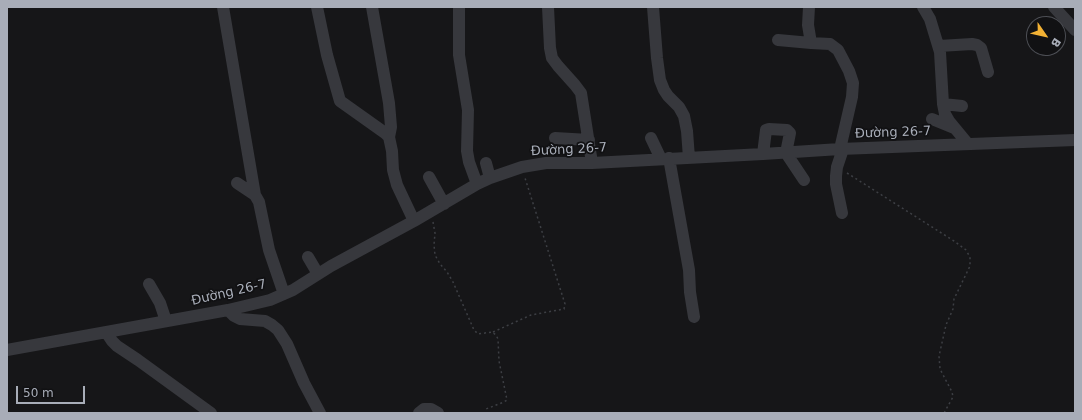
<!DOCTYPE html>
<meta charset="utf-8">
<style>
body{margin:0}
#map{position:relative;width:1082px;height:420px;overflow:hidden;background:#161618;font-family:"DejaVu Sans",sans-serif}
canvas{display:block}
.frame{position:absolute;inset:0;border:8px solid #a8adb8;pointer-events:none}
.north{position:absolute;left:1026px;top:16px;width:40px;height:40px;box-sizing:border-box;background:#111113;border:1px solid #4d4f55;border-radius:50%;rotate:124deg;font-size:11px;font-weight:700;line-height:16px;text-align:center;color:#a8adb8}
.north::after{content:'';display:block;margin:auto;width:14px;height:18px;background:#f2b134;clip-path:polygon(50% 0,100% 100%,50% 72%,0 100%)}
.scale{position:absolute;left:16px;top:386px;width:69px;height:18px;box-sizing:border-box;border:2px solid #a8adb8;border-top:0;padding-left:5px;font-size:12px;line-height:14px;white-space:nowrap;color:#a8adb8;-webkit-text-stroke:3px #111113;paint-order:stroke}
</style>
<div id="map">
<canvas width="1082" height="420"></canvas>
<div class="frame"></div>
<div class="north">B</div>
<div class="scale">50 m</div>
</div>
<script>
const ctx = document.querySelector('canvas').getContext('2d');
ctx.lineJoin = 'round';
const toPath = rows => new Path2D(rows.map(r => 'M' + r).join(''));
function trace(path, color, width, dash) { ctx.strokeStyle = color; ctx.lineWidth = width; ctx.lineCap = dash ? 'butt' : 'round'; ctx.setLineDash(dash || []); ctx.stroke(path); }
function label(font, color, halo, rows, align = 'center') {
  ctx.font = font + ' "DejaVu Sans",sans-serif'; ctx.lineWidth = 3.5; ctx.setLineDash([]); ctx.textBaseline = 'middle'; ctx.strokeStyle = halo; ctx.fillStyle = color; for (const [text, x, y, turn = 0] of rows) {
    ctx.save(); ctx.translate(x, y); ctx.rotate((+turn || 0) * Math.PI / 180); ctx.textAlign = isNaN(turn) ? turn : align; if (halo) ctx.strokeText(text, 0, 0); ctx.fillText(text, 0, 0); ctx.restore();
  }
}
trace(toPath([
 [847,173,954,241,966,250,970,257,970,266,954,299,953,309,946,325,939,356,940,369,952,392,953,397,944,413],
 [433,222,435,233,434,245,435,255,440,264,447,272,453,282,474,330,478,334,492,332,496,335,498,339,499,361,507,400,504,402,486,409],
 [493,332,531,315,564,309,565,304,525,178]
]), '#3d3f44', 1.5, [2, 3]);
trace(toPath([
 [223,7,255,195],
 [317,7,327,55,340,101,385,133,389,137,392,151,393,170,397,185,414,221],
 [372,7,389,103,391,127,389,137],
 [459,7,459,55,468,110,467,151,469,162,477,184],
 [548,7,550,48,552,58,558,66,575,85,581,93,592,163],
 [653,7,657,58,660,80,664,90,668,96,679,107,684,116,687,131,689,158],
 [809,7,808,25,811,43,830,44,838,50,849,71,853,83,852,97,840,149],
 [923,7,930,19,940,52,943,104,945,114,949,121,968,144],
 [1054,7,1075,30],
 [778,40,811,43],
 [939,46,972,44,977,45,981,48,988,72],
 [943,104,962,106],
 [932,119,954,128],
 [555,138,589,140],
 [651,138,661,159],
 [763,154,766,130,769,129,787,130,790,133,786,153,804,180],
 [669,158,689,270,690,292,694,317],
 [486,163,490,178],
 [429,177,444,204],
 [237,183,255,195,259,202,269,250,284,294],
 [842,213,836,184,836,176,837,167,843,149],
 [308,257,318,274],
 [149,284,160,303,166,321],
 [228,310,234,316,240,319,265,321,272,325,278,330,287,344,304,383,320,413],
 [106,332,112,341,117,346,138,360,211,413],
 [7,350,228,310,270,300,293,290,331,266,414,221,477,184,490,178,522,167,546,163,592,163,763,154,840,149,1075,140],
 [419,413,424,409,431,409,438,413]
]), '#37383d', 12);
label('13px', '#a8adb8', '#111113', [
 ["Đường 26-7",893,133,-2],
 ["Đường 26-7",569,150,-3],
 ["Đường 26-7",229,293,-13]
]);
</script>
